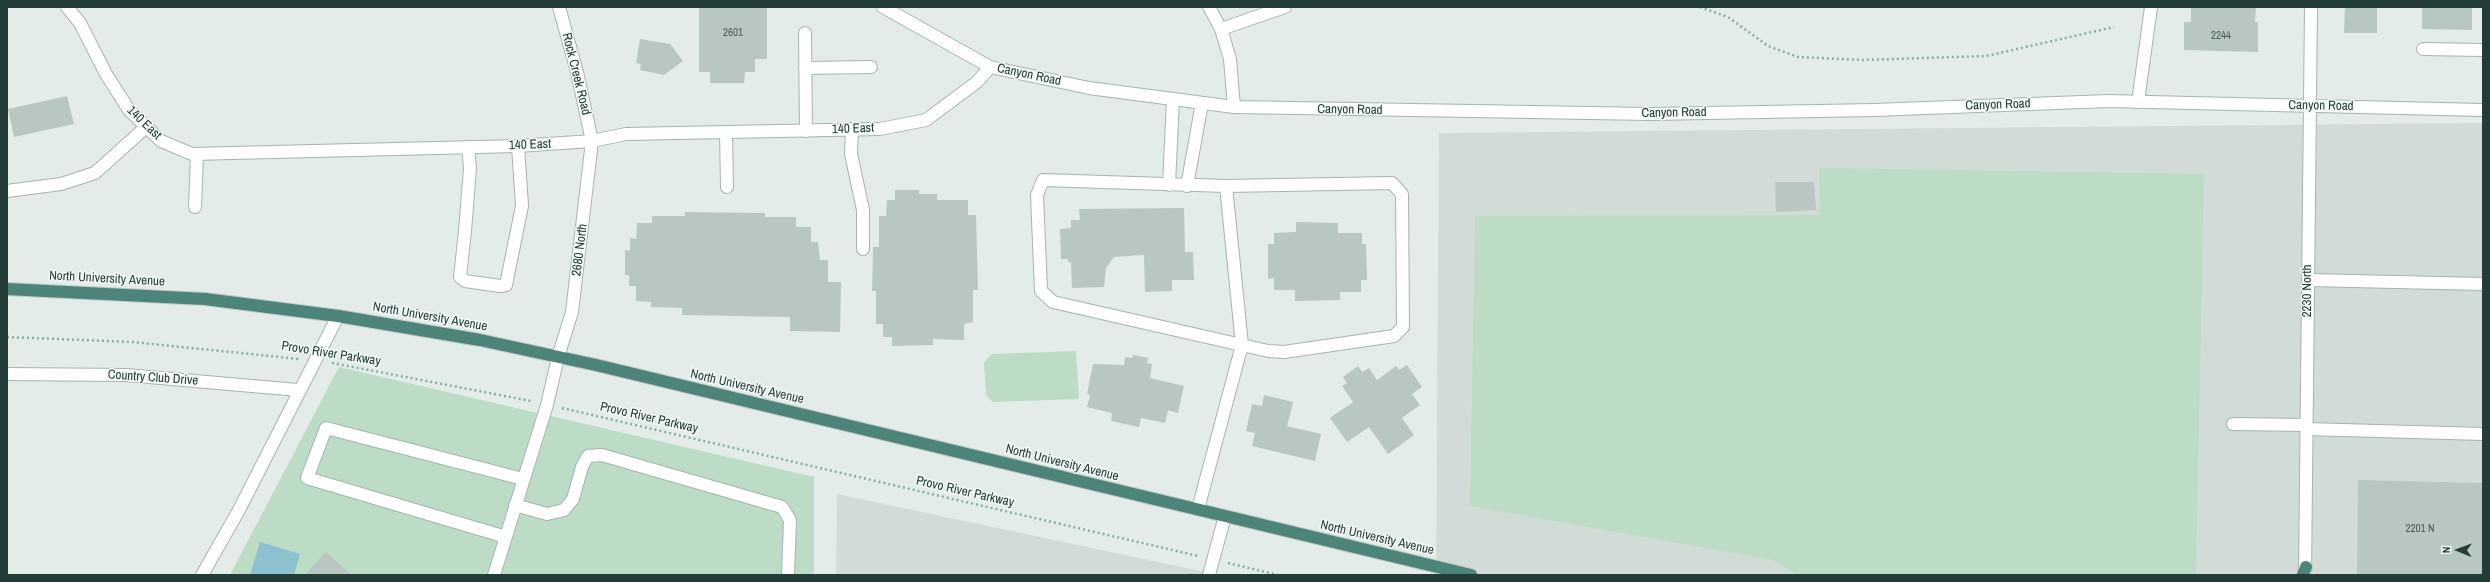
<!DOCTYPE html>
<style>
body{margin:0}
#map{position:relative;width:2490px;height:582px;overflow:hidden;background:#e3ece8;font-family:"Archivo Narrow",sans-serif}
canvas{display:block}
.frame{position:absolute;inset:0;border:8px solid #233c37;pointer-events:none}
.north{position:absolute;left:2438px;top:530px;width:40px;height:40px;-webkit-text-stroke:3px #f3f9f6;paint-order:stroke;rotate:271deg;font-size:11px;font-weight:700;line-height:16px;text-align:center;color:#233c37}
.north::after{content:'';display:block;margin:auto;width:14px;height:18px;background:#233c37;clip-path:polygon(50% 0,100% 100%,50% 72%,0 100%)}
</style>
<div id="map">
<canvas width="2490" height="582"></canvas>
<div class="frame"></div>
<div class="north">N</div>
</div>
<script>
const ctx = document.querySelector('canvas').getContext('2d');
ctx.lineJoin = 'round';
function fill(path, color) { ctx.fillStyle = color; ctx.fill(path, 'evenodd'); }
const toPath = rows => new Path2D(rows.map(r => 'M' + r).join(''));
function trace(path, color, width, dash) { ctx.strokeStyle = color; ctx.lineWidth = width; ctx.lineCap = dash ? 'butt' : 'round'; ctx.setLineDash(dash || []); ctx.stroke(path); }
function label(font, color, halo, rows, align = 'center') {
  ctx.font = font + ' "Archivo Narrow",sans-serif'; ctx.lineWidth = 3; ctx.setLineDash([]); ctx.textBaseline = 'middle'; ctx.strokeStyle = halo; ctx.fillStyle = color; for (const [text, x, y, turn = 0] of rows) {
    ctx.save(); ctx.translate(x, y); ctx.rotate((+turn || 0) * Math.PI / 180); ctx.textAlign = isNaN(turn) ? turn : align; if (halo) ctx.strokeText(text, 0, 0); ctx.fillText(text, 0, 0); ctx.restore();
  }
}
fill(toPath([
 [2483,123,2483,575,1436,575,1439,133],
 [837,494,1219,575,836,575]
]), '#d1dcd7');
fill(toPath([
 [1819,168,2204,174,2196,575,1798,575,1773,560,1470,506,1475,216,1820,215],
 [1076,351,1079,399,993,402,986,395,984,362,992,354],
 [339,367,814,477,814,575,230,575]
]), '#bcdcc6');
fill(toPath([
 [260,542,300,554,294,575,250,575]
]), '#8dc1cf');
fill(toPath([
 [699,7,767,7,767,59,755,59,755,72,745,72,744,83,710,83,710,72,699,72],
 [2191,7,2256,7,2255,22,2258,22,2258,52,2184,50,2184,22,2191,22],
 [2345,7,2377,7,2377,33,2344,33],
 [2422,7,2472,7,2472,30,2422,29],
 [640,39,670,44,683,61,664,75,640,70,641,64,636,63],
 [67,96,74,124,14,137,8,109],
 [1775,182,1814,182,1816,210,1776,212],
 [895,190,919,190,919,194,937,194,937,200,968,200,968,215,976,215,978,290,973,290,973,322,964,324,964,340,933,339,933,345,892,346,892,337,883,337,883,324,876,324,876,291,872,291,873,247,879,247,879,216,886,216,887,200,895,200],
 [1184,208,1185,252,1193,252,1194,280,1172,280,1172,291,1145,292,1144,255,1114,257,1106,268,1104,287,1072,288,1071,262,1068,262,1068,259,1061,259,1060,229,1071,228,1071,220,1080,220,1079,209],
 [685,212,765,213,765,217,796,217,796,227,811,227,811,242,818,242,820,260,828,260,828,282,841,282,840,332,790,331,790,317,682,315,682,308,651,307,651,302,636,301,636,286,629,286,629,275,625,275,625,250,630,251,630,238,636,239,637,223,652,223,652,216,685,216],
 [1296,222,1338,223,1338,233,1362,233,1362,244,1366,244,1367,280,1361,280,1361,292,1340,292,1340,300,1295,301,1295,290,1274,290,1274,278,1268,279,1268,244,1274,244,1274,233,1296,232],
 [1133,355,1148,358,1147,363,1152,364,1150,378,1184,386,1178,413,1168,410,1165,423,1141,418,1139,427,1111,421,1112,413,1087,407,1090,395,1087,394,1093,364,1124,365,1125,357,1132,358],
 [1407,365,1422,387,1412,394,1420,405,1402,418,1414,435,1388,454,1369,427,1347,442,1330,418,1353,402,1342,386,1347,383,1343,377,1358,366,1362,372,1369,368,1377,380,1396,366,1399,370],
 [1264,395,1293,402,1287,426,1321,434,1315,461,1252,446,1255,433,1246,431,1252,404,1262,406],
 [2358,480,2483,483,2483,575,2357,575],
 [326,552,351,575,305,575]
]), '#b8c7c1');
const service = toPath([
 [1221,29,1285,7],
 [805,33,806,131],
 [805,68,871,67],
 [2138,102,2151,7],
 [852,129,851,154,863,210,863,249],
 [726,133,727,187],
 [468,147,470,168,465,231,460,277,465,281,500,286,506,285,522,206,518,146],
 [1043,180,1226,186,1392,183,1402,194,1403,327,1394,336,1284,352,1268,351,1053,302,1041,291,1037,195,1043,180],
 [1169,185,1173,99],
 [1187,186,1202,103],
 [7,191,61,184,95,173,146,127],
 [195,207,197,154],
 [2308,280,2483,284],
 [7,374,126,375,298,390],
 [2233,424,2307,425],
 [2307,429,2483,434],
 [515,505,547,514,564,510,573,499,582,467,588,456,602,455,782,507,790,520,788,575],
 [1198,509,1242,345,1226,186],
 [506,537,307,478,326,428,523,479],
 [202,575,239,510,338,316],
 [494,575,547,405,558,357],
 [1209,575,1225,516]
]);
const minor = toPath([
 [67,7,80,23,106,74,129,110,161,141,192,154,518,146,592,141],
 [1209,7,1221,29,1230,59,1234,107],
 [2423,49,2483,50]
]);
const tertiary = toPath([
 [592,141,626,134,880,129,926,120,977,82,990,67],
 [558,357,572,312,592,141,577,72,559,7]
]);
const secondary = toPath([
 [883,7,990,67,1089,88,1234,107,1650,114,1874,110,2108,101,2483,110],
 [2305,575,2311,7]
]);
const trunk = toPath([
 [7,289,205,299,338,316,480,340,596,365,1471,575],
 [2303,575,2306,567]
]);
trace(service, '#a6b4af', 14);
trace(minor, '#a6b4af', 14);
trace(tertiary, '#a6b4af', 14);
trace(secondary, '#a1b7b1', 14);
trace(trunk, '#c1c8c7', 14);
trace(toPath([
 [1700,7,1728,17,1768,46,1798,57,1863,60,1986,56,2114,27],
 [7,337,133,342,299,359],
 [332,363,531,401],
 [562,408,1198,556],
 [1228,563,1278,575]
]), '#84aea3', 2.5, [2, 3]);
trace(service, '#fff', 12);
trace(minor, '#fff', 12);
trace(tertiary, '#fff', 12);
trace(secondary, '#fff', 12);
trace(trunk, '#4c847a', 12);
label('11px', '#485f5a', null, [
 ["2601",733,33],
 ["2244",2221,36],
 ["2201 N",2420,529]
]);
label('13px', '#233c37', '#f3f9f6', [
 ["Rock Creek Road",576,74,76],
 ["Canyon Road",1029,75,12],
 ["Canyon Road",1998,105,-2],
 ["Canyon Road",2321,106,1],
 ["Canyon Road",1350,110,1],
 ["Canyon Road",1674,113,-1],
 ["140 East",144,123,44],
 ["140 East",853,129,-2],
 ["140 East",530,145,-2],
 ["2680 North",580,250,-83],
 ["North University Avenue",107,279,3],
 ["2230 North",2308,291,-90],
 ["North University Avenue",430,317,10],
 ["Provo River Parkway",331,354,9],
 ["Country Club Drive",153,378,4],
 ["North University Avenue",747,387,13],
 ["Provo River Parkway",649,418,13],
 ["North University Avenue",1062,463,14],
 ["Provo River Parkway",965,492,13],
 ["North University Avenue",1377,538,13]
]);
</script>
